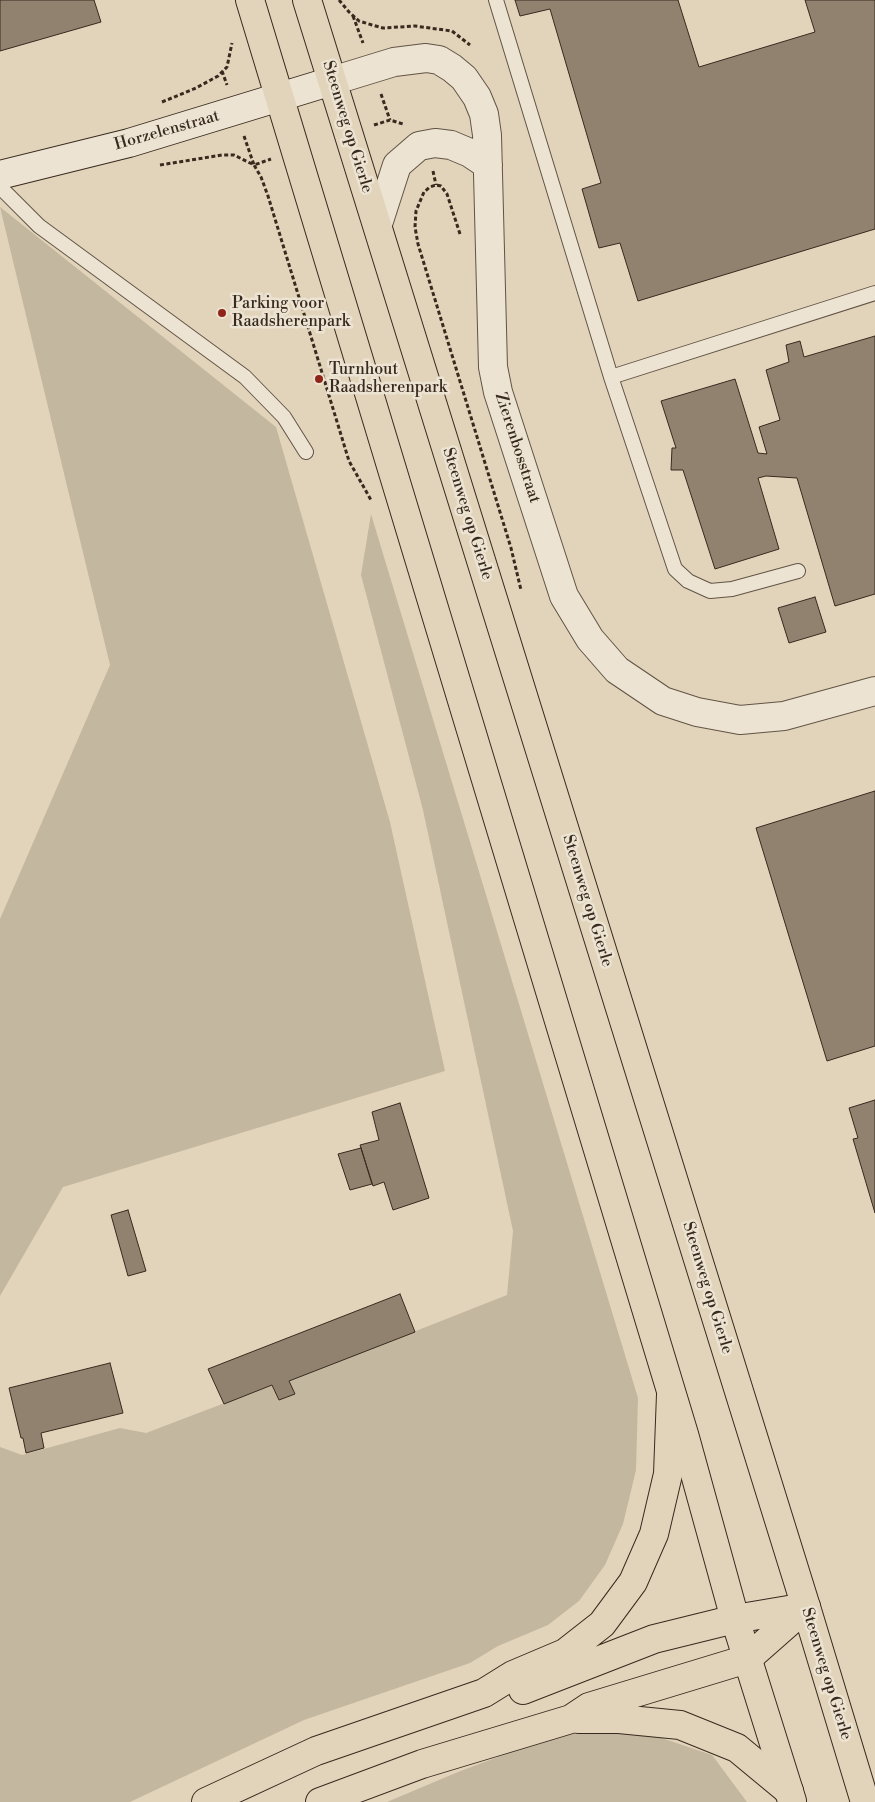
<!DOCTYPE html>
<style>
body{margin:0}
canvas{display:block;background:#e1d4ba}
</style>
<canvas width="875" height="1802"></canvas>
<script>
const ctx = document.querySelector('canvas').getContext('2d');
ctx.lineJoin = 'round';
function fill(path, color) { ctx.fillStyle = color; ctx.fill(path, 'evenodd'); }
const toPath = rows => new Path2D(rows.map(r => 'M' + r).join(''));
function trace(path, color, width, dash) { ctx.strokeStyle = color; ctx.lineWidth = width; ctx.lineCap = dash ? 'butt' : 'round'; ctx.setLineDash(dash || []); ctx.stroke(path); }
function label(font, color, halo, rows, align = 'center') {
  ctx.font = font + ' "Libre Bodoni",serif'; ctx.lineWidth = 5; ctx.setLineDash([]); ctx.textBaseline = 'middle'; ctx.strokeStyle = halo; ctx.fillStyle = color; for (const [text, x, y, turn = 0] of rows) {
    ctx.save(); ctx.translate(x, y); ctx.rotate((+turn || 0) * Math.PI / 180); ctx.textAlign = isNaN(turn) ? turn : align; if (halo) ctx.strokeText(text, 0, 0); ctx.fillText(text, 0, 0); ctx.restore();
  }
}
fill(toPath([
 [0,207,276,427,390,822,445,1071,63,1187,0,1296,0,919,110,665],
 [371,514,638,1398,636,1470,623,1524,605,1565,579,1601,548,1625,498,1646,470,1663,304,1720,130,1802,0,1802,0,1447,22,1455,120,1428,146,1433,272,1385,279,1400,295,1394,289,1381,507,1295,513,1231,423,810,361,575],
 [632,1728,712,1755,747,1802,387,1802,458,1772,556,1735]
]), '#c4b79f');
const building = toPath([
 [0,0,94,0,101,22,0,51,0,0],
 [515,0,678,0,699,67,815,32,805,0,875,0,875,229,638,301,620,243,599,248,582,189,601,183,550,9,520,16,515,0],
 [875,336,875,594,835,606,797,478,766,476,758,478,779,549,715,569,683,470,671,470,672,448,676,448,661,401,735,379,758,453,767,454,759,427,780,420,766,370,789,362,786,345,800,341,804,357,875,336],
 [815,597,826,632,789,643,778,608,815,597],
 [875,791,875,1046,827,1061,756,828,875,791],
 [875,1100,875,1213,853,1139,858,1138,849,1108,875,1100],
 [400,1103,429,1198,393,1210,384,1182,373,1186,360,1145,379,1140,372,1112,400,1103],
 [361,1148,372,1184,350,1190,338,1154,361,1148],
 [128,1210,146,1271,128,1276,111,1215,128,1210],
 [400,1294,415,1332,289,1381,295,1394,279,1400,272,1385,224,1404,208,1369,400,1294],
 [110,1363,123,1413,41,1433,44,1448,26,1453,23,1438,21,1438,9,1388,110,1363]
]);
fill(building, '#90826f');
trace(building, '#382a1e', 1);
const lane = toPath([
 [496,0,611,377,875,293],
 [0,187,39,226,245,377,284,417,306,452],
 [611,377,675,569,688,581,710,591,732,589,798,571]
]);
const street = toPath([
 [332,81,394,62,426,58,439,60,452,68,464,78,477,97,484,114,487,135,493,367,498,392,564,596,590,639,617,670,663,701,697,712,740,720,784,716,875,691],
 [378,224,397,165,419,146,435,143,451,145,470,153,488,165]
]);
const secondary = toPath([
 [0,175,129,143,332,81]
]);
const primary = toPath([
 [250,0,684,1434,735,1619,792,1801],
 [307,0,806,1607,865,1802]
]);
const highway = toPath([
 [523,1690,654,1639,735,1619,806,1607],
 [578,1719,619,1719,680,1725,737,1748,789,1791],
 [206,1802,316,1751,484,1693,513,1675,565,1653,602,1624,633,1582,654,1534,668,1474,671,1394],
 [320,1802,422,1764,571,1719,589,1707,747,1659,806,1607]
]);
trace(lane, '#625445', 16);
trace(street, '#625445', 30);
trace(secondary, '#382a1e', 30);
trace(primary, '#382a1e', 30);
trace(highway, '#382a1e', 30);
trace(toPath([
 [339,0,349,12,359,21,372,25,383,28,415,26,452,31,470,45],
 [353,16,363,43],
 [222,71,227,85],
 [381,94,390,120],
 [162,102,196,88,218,76,227,67,232,43],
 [374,125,390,120,403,124],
 [244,136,254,165,271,159],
 [160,165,222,155,234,155,254,165,261,177,268,196,349,461,371,500],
 [433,171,436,185],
 [460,234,447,194,441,186,436,185,430,187,424,192,416,211,415,227,418,244,511,548,521,590]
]), '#382a1e', 3, [4, 2.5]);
trace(lane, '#ece3d2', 14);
trace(street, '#ece3d2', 28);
trace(secondary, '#ece3d2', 28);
trace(primary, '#e1d4ba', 28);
trace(highway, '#e1d4ba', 28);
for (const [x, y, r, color] of [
 [222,313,5,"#8f2418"],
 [319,379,5,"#8f2418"]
]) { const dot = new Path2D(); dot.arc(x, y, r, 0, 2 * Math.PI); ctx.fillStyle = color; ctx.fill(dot); trace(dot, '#ece3d2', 2); }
label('16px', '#382a1e', '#ece3d2', [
 ["Steenweg op Gierle",347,127,73],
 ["Horzelenstraat",167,131,-16],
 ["Zierenbosstraat",517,448,72],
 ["Steenweg op Gierle",467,514,73],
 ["Steenweg op Gierle",587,901,73],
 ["Steenweg op Gierle",707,1288,73],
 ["Steenweg op Gierle",826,1674,73]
]);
label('16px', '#382a1e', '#ece3d2', [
 ["Parking voor",232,304],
 ["Raadsherenpark",232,322],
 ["Turnhout",329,370],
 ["Raadsherenpark",329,388]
], 'left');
</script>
